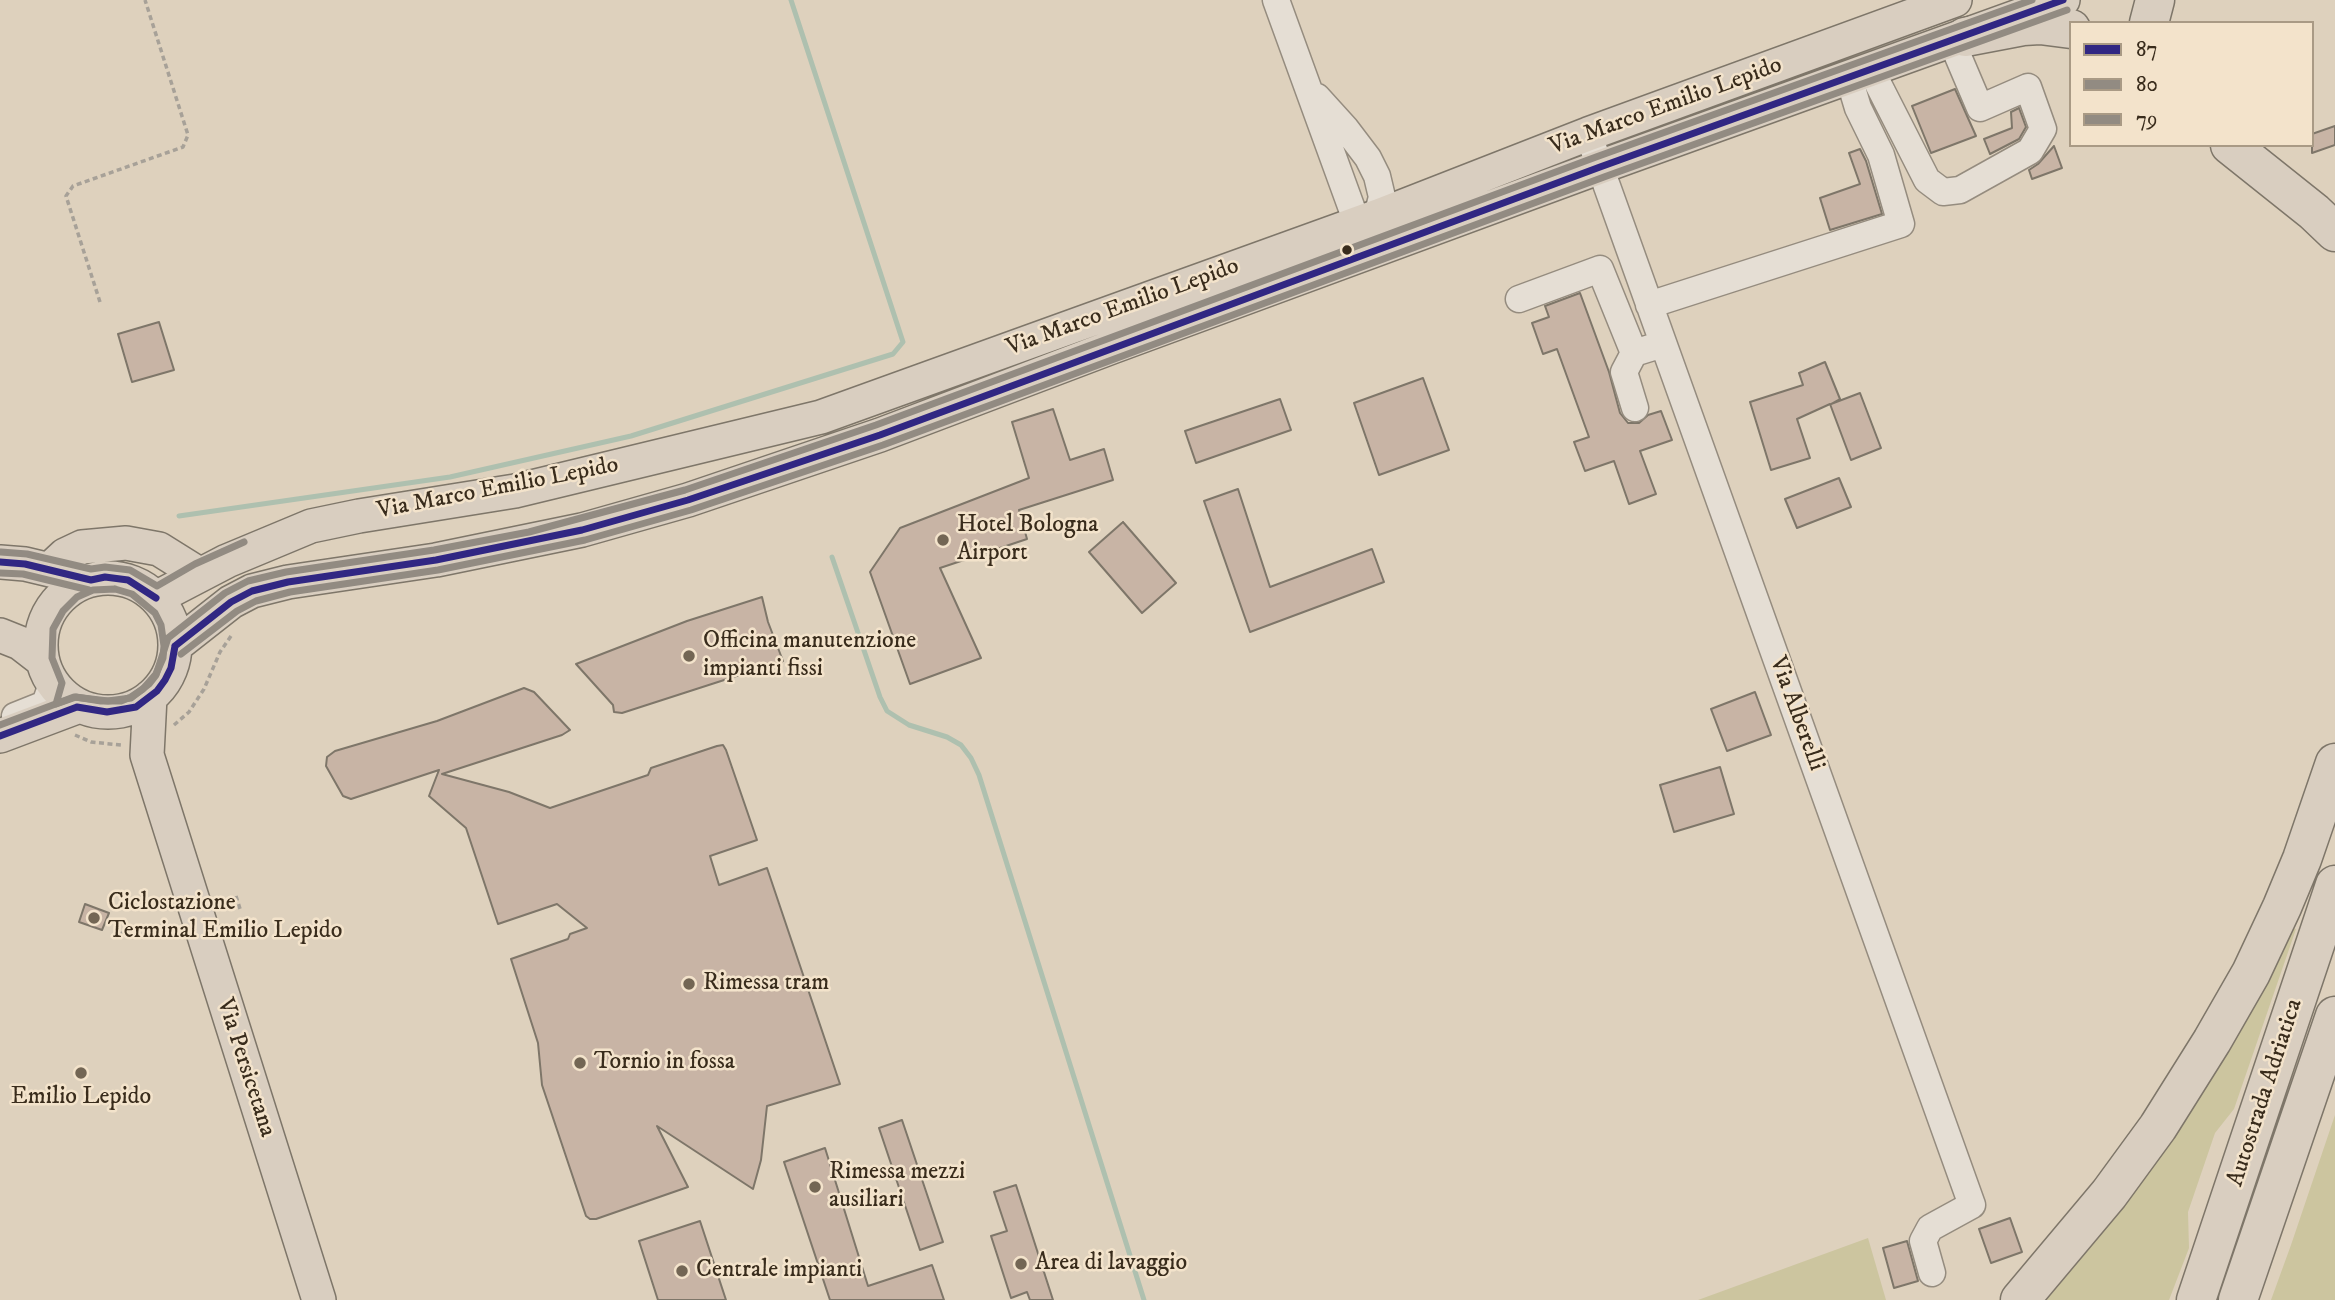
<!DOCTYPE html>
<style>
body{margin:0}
#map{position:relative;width:2335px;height:1300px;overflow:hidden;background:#ded1bd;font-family:"IM FELL DW Pica",serif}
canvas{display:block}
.legend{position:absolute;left:2069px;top:21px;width:245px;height:126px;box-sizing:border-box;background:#f3e3cb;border:2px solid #a99a85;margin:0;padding:9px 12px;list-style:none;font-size:21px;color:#392c1c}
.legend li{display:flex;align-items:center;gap:14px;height:35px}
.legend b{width:35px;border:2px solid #a99a85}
</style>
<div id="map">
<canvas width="2335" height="1300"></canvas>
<ul class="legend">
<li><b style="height:9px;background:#312783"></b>87</li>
<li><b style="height:9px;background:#928b82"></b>80</li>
<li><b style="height:9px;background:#928b82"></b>79</li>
</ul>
</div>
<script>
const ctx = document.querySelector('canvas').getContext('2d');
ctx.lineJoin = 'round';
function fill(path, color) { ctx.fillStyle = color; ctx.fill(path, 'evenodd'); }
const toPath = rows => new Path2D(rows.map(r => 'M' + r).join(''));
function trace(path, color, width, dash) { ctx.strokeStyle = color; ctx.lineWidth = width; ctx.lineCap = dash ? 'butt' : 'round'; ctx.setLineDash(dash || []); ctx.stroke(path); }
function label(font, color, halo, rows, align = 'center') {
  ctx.font = font + ' "IM FELL DW Pica",serif'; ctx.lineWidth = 5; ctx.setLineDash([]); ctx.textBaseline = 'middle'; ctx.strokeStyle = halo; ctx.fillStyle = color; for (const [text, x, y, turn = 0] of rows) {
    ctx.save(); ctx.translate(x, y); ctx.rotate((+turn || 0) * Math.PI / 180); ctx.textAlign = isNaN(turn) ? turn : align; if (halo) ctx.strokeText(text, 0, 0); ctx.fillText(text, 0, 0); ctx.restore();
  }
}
fill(toPath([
 [2292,928,2296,929,2234,1109,2215,1133,2188,1212,2189,1248,2169,1300,2043,1300],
 [2335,1115,2335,1300,2271,1300,2291,1245],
 [1868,1238,1886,1300,1698,1300]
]), '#ccc59f');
trace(toPath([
 [179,516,450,477,631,436,893,354,903,342,791,0],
 [832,557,880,697,887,711,909,725,947,737,961,745,971,758,979,775,1144,1300]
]), '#aec0af', 5);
const building = toPath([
 [1955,89,1976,136,1931,153,1912,106,1955,89],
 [2019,108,2026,127,2019,139,1990,154,1984,139,2012,128,2011,112,2019,108],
 [2335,126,2335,145,2312,153,2312,134,2335,126],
 [2054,146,2062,168,2032,179,2029,170,2038,164,2054,146],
 [1860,149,1866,161,1882,214,1830,230,1820,198,1860,184,1849,153,1860,149],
 [1580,293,1609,372,1620,413,1628,423,1639,423,1648,415,1661,411,1672,440,1640,451,1656,494,1629,504,1614,461,1585,471,1574,442,1589,437,1557,349,1543,354,1532,323,1549,317,1545,306,1580,293],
 [159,322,174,370,132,382,118,334,159,322],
 [1825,362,1840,399,1831,404,1860,393,1881,448,1851,460,1830,404,1797,419,1810,458,1771,470,1750,402,1803,385,1799,373,1825,362],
 [1423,378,1449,450,1379,475,1354,403,1423,378],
 [1280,399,1291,430,1196,463,1185,431,1280,399],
 [1053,409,1070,460,1104,449,1113,480,1019,510,1027,539,940,568,981,658,910,684,870,572,900,528,1029,478,1012,422,1053,409],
 [1839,478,1851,507,1797,528,1785,499,1839,478],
 [1238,489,1270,587,1372,549,1384,582,1250,632,1204,501,1238,489],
 [1123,522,1176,583,1142,613,1089,552,1123,522],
 [762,597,768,622,783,661,622,713,614,712,613,705,576,664,687,621,762,597],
 [524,688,534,692,570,730,562,735,442,774,509,792,550,808,648,775,651,768,717,746,723,745,726,750,757,840,710,856,719,885,767,868,840,1084,767,1106,761,1160,753,1189,657,1126,688,1187,596,1219,590,1219,586,1216,542,1085,538,1043,511,959,568,939,570,934,587,928,557,904,498,924,466,828,429,796,439,770,351,799,343,796,326,766,327,757,335,751,437,721,524,688],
 [1755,692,1771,735,1727,751,1711,709,1755,692],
 [1720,767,1734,814,1674,832,1660,785,1720,767],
 [85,904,109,913,102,930,79,922,85,904],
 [902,1120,943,1242,920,1250,879,1128,902,1120],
 [825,1148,868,1286,932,1265,944,1300,830,1300,784,1162,825,1148],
 [1016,1185,1053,1300,1030,1300,1027,1292,1011,1298,991,1236,1007,1231,994,1192,1016,1185],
 [2010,1218,2022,1252,1991,1263,1979,1229,2010,1218],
 [700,1221,726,1300,658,1300,639,1241,700,1221],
 [1907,1241,1918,1281,1894,1288,1883,1248,1907,1241]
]);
fill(building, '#c8b4a5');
trace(building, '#7e7669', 2);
const minor = toPath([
 [1276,0,1364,242],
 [1871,70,1927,180,1943,192,1960,190,2030,151,2043,129,2028,87,1980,108,1952,42],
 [1317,97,1346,129,1368,158,1377,176,1382,197,1373,231],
 [1594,150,1972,1205,1930,1228,1923,1241,1932,1273],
 [1519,299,1600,269,1634,353,1663,344],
 [1649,305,1901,224,1881,155,1858,108,1849,78],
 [1634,353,1624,372,1635,408],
 [15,716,45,704,52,684]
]);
const major = toPath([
 [0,562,25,564,71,575],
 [50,569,65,555,82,547,126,543,159,549,199,574],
 '41 645a67 67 0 1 1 134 0a67 67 0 1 1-134 0Z',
 [156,598,227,561,311,526,359,516,515,491,821,417,1378,216,1588,134,1955,0],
 [0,635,20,643,42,660],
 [175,646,231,602,252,591,288,582,436,560,582,530,688,500,880,435,1112,347,1600,167,2063,0],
 [150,697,147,755,319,1300],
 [0,736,77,707]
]);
const highway = toPath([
 [2149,23,2155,0],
 [1965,37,2023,26,2040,25,2071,29],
 [2230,145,2314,212,2335,232],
 [2020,1300,2109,1194,2158,1127,2212,1041,2251,973,2282,907,2302,859,2335,763],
 [2196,1300,2335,885],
 [2238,1300,2335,1016]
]);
trace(minor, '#958c7f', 29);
trace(major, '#7e7669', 36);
trace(highway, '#7e7669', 41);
trace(toPath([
 [100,302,66,196,73,186,183,147,188,135,145,0],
 [174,725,189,712,204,689,220,652,231,636],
 [75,735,91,742,121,745],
 [236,896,241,912],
 [119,934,127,932]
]), '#a7a198', 3.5, [5, 3.5]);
trace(minor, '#e5ded4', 26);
trace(major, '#d9cec0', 33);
trace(highway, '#d9cec0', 38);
trace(toPath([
 [0,562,25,564,91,580,105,577,128,580,156,598],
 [175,646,231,602,252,591,288,582,436,560,582,530,688,500,880,435,1600,167,2063,0],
 [77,707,107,712,136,707,157,691,165,680,171,668,175,646],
 [0,736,77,707]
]), '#312783', 7);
trace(toPath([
 [0,573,23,574,89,590],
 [115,589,132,594,155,613,161,625,164,646,163,658,156,674,143,689,131,697,121,701,101,701,76,697,56,704,62,683,52,658,53,629,63,611,77,597,93,590,115,589],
 [181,654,237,611,256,601,290,592,438,570,585,540,691,510,883,445,1604,177,2067,10]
]), '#928b82', 7);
trace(toPath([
 [1,552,27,554,91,569,105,567,130,570,157,586,195,564,244,542],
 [0,725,74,697,108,701,131,698,149,684,156,675,168,638,225,593,248,581,286,572,434,550,529,532,685,490,876,425,1596,157,2032,0]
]), '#928b82', 7);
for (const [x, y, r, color] of [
 [1347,250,6,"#392c1c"],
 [943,540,7,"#736654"],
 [689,656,7,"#736654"],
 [94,918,7,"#736654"],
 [689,984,7,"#736654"],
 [580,1063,7,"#736654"],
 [81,1073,7,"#736654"],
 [815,1187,7,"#736654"],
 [1021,1264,7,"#736654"],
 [682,1271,7,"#736654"]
]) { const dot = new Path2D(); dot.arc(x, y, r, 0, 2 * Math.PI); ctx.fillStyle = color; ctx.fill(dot); trace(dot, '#f3e3cb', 2.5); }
label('24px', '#392c1c', '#f3e3cb', [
 ["Via Marco Emilio Lepido",1666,107,-20],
 ["Via Marco Emilio Lepido",1123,308,-20],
 ["Via Marco Emilio Lepido",498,489,-11],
 ["Via Alberelli",1796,714,70],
 ["Via Persicetana",245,1068,72],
 ["Autostrada Adriatica",2266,1093,-72]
]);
label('24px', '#392c1c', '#f3e3cb', [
 ["Hotel Bologna",957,526],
 ["Airport",957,554],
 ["Officina manutenzione",703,642],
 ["impianti fissi",703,670],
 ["Ciclostazione",108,904],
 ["Terminal Emilio Lepido",108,932],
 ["Rimessa tram",703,984],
 ["Tornio in fossa",594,1063],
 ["Emilio Lepido",81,1098,"center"],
 ["Rimessa mezzi",829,1173],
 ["ausiliari",829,1201],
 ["Area di lavaggio",1035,1264],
 ["Centrale impianti",696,1271]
], 'left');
</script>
